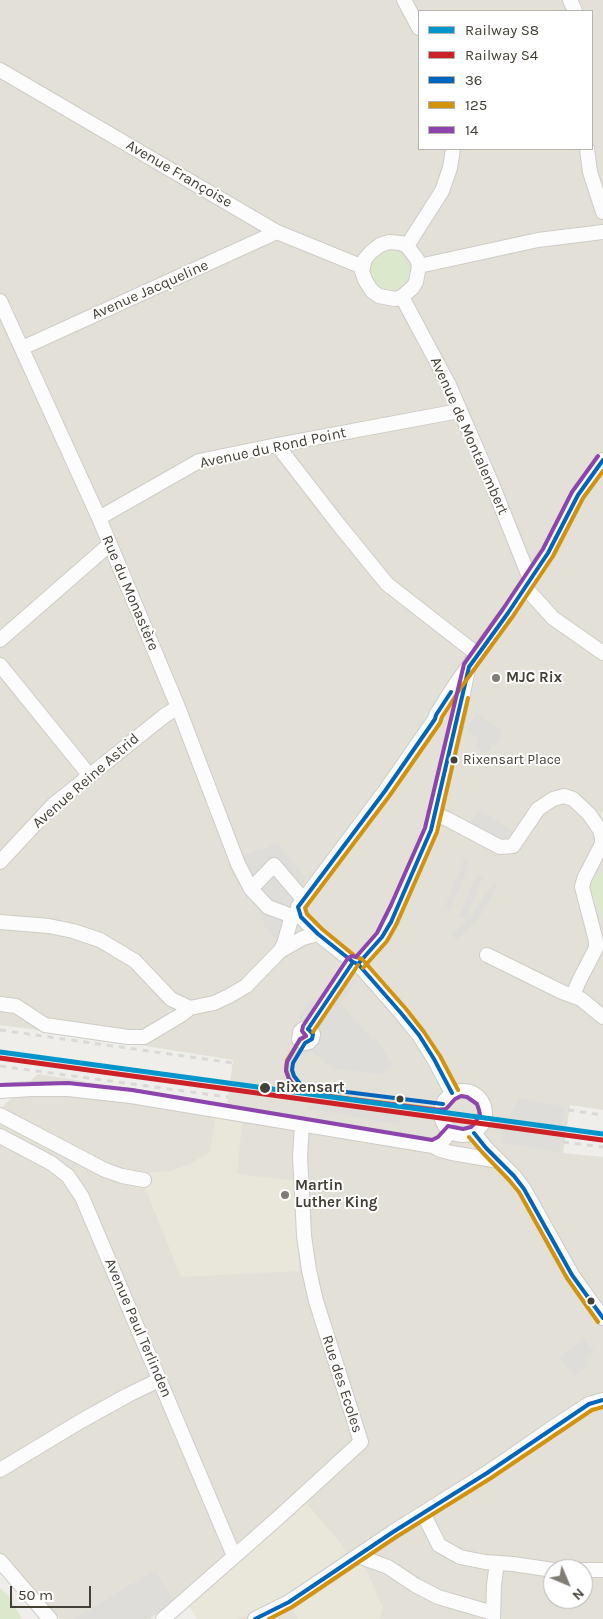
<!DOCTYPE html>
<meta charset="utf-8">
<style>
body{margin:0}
#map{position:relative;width:603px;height:1619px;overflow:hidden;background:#efeeea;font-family:Karla,sans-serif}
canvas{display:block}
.legend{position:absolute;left:418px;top:10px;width:175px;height:140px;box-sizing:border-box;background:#fff;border:1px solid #b4b3af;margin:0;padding:6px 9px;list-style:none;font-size:15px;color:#444036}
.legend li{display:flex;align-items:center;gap:10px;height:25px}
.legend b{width:25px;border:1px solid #b4b3af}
.north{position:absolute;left:543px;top:1559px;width:50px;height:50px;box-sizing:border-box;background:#fff;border:1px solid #b4b3af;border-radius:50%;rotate:135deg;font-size:14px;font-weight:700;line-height:20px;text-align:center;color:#444036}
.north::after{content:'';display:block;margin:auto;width:18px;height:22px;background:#807d75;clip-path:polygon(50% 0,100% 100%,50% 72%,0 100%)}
.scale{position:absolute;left:10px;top:1586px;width:81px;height:22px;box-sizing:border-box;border:2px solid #444036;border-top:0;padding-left:6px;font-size:15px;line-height:18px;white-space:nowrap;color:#444036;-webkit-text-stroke:4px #fff;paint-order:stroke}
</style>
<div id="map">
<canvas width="603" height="1619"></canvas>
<ul class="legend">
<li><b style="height:6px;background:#0096cb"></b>Railway S8</li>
<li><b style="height:6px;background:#cb2127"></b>Railway S4</li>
<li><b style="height:6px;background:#0065bd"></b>36</li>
<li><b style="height:6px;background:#d3920b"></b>125</li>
<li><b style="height:6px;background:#8e44ad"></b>14</li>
</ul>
<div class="north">N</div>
<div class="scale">50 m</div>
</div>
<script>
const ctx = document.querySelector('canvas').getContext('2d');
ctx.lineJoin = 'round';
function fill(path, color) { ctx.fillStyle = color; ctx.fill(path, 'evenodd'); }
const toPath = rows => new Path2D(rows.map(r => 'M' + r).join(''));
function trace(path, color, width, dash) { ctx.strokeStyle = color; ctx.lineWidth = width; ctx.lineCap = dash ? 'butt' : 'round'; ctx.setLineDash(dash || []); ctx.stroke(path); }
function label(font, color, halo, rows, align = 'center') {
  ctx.font = font + ' Karla,sans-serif'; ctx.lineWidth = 4; ctx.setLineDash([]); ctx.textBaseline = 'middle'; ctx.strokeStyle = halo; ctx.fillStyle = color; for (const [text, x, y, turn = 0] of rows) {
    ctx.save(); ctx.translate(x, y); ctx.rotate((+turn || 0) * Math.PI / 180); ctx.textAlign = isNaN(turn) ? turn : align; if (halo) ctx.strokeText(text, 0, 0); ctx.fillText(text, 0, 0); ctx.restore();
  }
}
fill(toPath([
 [0,0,603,0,603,811,601,814,603,819,603,871,590,893,603,919,603,1110,570,1105,563,1153,603,1157,603,1619,197,1619,189,1605,175,1600,155,1569,73,1619,60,1619,30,1584,0,1570,0,1109,38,1074,227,1104,233,1060,102,1039,0,1025],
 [419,11,592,11,592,149,419,149],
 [553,1569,583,1569,583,1599,553,1599]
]), '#e3e0d7');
fill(toPath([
 [215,1117,242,1123,237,1174,297,1181,299,1271,181,1277,144,1185,143,1173,170,1171,188,1165,210,1152],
 [303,1499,339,1541,347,1553,273,1604,238,1619,197,1619,189,1605],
 [362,1560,383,1608,380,1619,298,1619,291,1608]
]), '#e9e6da');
fill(toPath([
 '369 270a20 20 0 1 1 40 0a20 20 0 1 1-40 0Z',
 [603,871,603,919,590,893,588,883,593,872,600,876],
 [0,1588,8,1595,22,1619,0,1619]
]), '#dbe8cc');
fill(toPath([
 [477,714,504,731,496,746,492,745,487,754,475,747,479,739,466,730],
 [479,810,515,832,508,842,503,843,470,825],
 [277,842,306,879,297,895,279,941,267,930,257,907,226,865,252,852,269,847],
 [464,859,470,862,450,911,444,909],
 [477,874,483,877,466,919,459,917],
 [493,883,498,887,479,918,456,940,452,934,473,914],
 [341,970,356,981,341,1004,372,1040,375,1038,394,1065,380,1074,333,1068,310,1050,305,1056,296,1051,294,1042,304,1023,297,1018,312,999,315,1001,326,986,328,987],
 [519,1098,563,1106,564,1111,559,1152,504,1143,497,1118,508,1120],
 [327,1100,402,1111,400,1125,305,1108],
 [586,1337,585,1340,594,1351,585,1358,589,1365,574,1376,559,1357],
 [155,1569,175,1600,150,1619,73,1619]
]), '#deddd9');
const minor = toPath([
 [404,0,419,28],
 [570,0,575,11],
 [0,70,277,232,363,267],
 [587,149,590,172,603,212],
 [389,242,401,243,407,246,417,259,419,266,416,282,413,287,402,297,395,299,379,296,372,291,365,280,362,271,365,259,371,252,380,245,389,242],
 [407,246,442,191,450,168,453,149],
 [419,266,538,240,603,232],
 [402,297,449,385,492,484,530,579],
 [0,301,99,518,178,707,238,864,251,889],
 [22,348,277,232],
 [277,445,339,525,387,584,477,654],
 [99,518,199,461,277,445,459,411],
 [525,587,553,618,603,653],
 [0,640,110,544],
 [0,665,90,776],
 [434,814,447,819,500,847,513,846,538,809,553,799,564,796,573,799,589,814,600,830,602,837,602,844,584,879,582,887,596,941,596,948,579,981,573,995],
 [0,862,53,805,164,716,178,707],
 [299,917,292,916,268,907,251,889,274,865,303,899],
 [301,917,298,907,385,791,435,719,436,715,457,682,502,620,508,613,542,560,548,553,578,495,603,460],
 [301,917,318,934,353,962,358,964,401,1013,419,1035,434,1059,452,1093],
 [0,922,49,926,73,931,100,940,135,961,171,999,190,1008],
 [280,951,303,938,318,934],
 [487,955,562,992,581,999,603,1017],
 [358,964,382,937,391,922,431,830,458,718,468,669],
 [0,1004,16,1006,45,1025,128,1037,144,1037,181,1015,190,1008,214,1003,229,996,246,986,280,951,284,944,292,916],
 [308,1029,313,1034,312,1039,309,1042,305,1043,299,1039,300,1032,303,1029,308,1029,353,962],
 '441 1113a22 22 0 1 1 44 0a22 22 0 1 1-44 0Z',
 [0,1091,32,1089,68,1089,131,1096,433,1146,442,1142,450,1132],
 [0,1115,105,1170,122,1176,144,1180],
 [474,1133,486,1148,514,1176,524,1189,572,1275,603,1318],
 [0,1136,51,1163,68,1176,82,1197,234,1556],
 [433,1146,440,1150,452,1153,499,1161],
 [0,1470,81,1421,128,1395,159,1380],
 [423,1513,439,1545,460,1557,485,1562,513,1564,553,1570],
 [358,1556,388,1567,415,1585,438,1597,493,1613],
 [0,1561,50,1619],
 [583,1570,603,1570],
 [163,1619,278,1518,361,1442,316,1301,309,1270,304,1236,302,1193,300,1157,302,1124],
 [255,1619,289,1602,393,1532,487,1473,555,1426,589,1404,603,1400],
 [493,1619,494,1585,497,1563]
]);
trace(minor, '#cdccc7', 16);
trace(minor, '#fdfcfc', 14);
trace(toPath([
 [0,1030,233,1063],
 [0,1066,228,1097],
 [568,1110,603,1115],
 [563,1142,603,1147]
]), '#d9d9d8', 3, [6, 6]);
trace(toPath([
 [301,917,298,907,385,791,435,719,436,715,451,692],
 [301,917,318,934,353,962,358,964,401,1013,419,1035,434,1059,452,1093],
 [358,964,382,937,391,922,431,830,469,667,508,613,548,553,578,495,603,460],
 [308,1029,313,1034,312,1039,305,1043,293,1063,292,1070,294,1076,301,1085,306,1087,443,1104],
 [308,1029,353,962],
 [474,1133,486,1148,514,1176,524,1189,572,1275,603,1318],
 [255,1619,289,1602,393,1532,487,1473,589,1404,603,1400]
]), '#0065bd', 4);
trace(toPath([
 [363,968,387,941,396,925,437,832,468,698],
 [313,1032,358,965],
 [304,1033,306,1036,300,1040,287,1060,286,1069,289,1079,298,1091,305,1093,442,1110],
 [458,1090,440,1056,424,1032,406,1009,362,959,356,957,322,929,307,914,305,908,390,795,440,723,442,717,462,686,513,616,553,556,583,498,603,471],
 [469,1137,482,1152,509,1180,519,1192,567,1278,598,1322],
 [269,1619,292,1607,396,1537,491,1478,592,1410,603,1407]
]), '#d3920b', 4);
trace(toPath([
 [0,1085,68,1083,132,1090,432,1140,438,1137,448,1126,463,1129,471,1127,474,1124,480,1115,479,1110,477,1104,467,1097,461,1096,455,1099,446,1109,437,1110,304,1093,297,1090,289,1079,286,1071,287,1062,300,1039,306,1036,302,1031,303,1026,348,958,352,956,356,957,377,933,391,905,425,828,464,664,503,609,543,549,572,492,598,456]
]), '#8e44ad', 4);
trace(toPath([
 [0,1052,603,1134]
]), '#0096cb', 5);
trace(toPath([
 [0,1058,602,1140]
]), '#cb2127', 5);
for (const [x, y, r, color] of [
 [496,678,5,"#807d75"],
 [454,760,4.5,"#444036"],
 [265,1088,6,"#444036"],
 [400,1099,4.5,"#444036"],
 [285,1195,5,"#807d75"],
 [591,1301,4.5,"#444036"]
]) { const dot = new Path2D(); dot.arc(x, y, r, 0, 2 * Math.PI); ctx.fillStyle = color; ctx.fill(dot); trace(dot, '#fff', 2); }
label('14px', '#444036', '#fff', [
 ["Rixensart Place",463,760]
], 'left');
label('15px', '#444036', '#fff', [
 ["Avenue Françoise",179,174,30],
 ["Avenue Jacqueline",150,290,-24],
 ["Avenue de Montalembert",469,436,66],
 ["Avenue du Rond Point",273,448,-12],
 ["Rue du Monastère",130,593,67],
 ["Avenue Reine Astrid",86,781,-41],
 ["Avenue Paul Terlinden",138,1328,67],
 ["Rue des Ecoles",342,1384,72]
]);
label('bold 15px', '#444036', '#fff', [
 ["MJC Rix",506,678],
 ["Martin",295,1186],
 ["Luther King",295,1203]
], 'left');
label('bold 15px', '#444036', '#fff', [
 ["Rixensart",276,1088]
], 'left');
</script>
